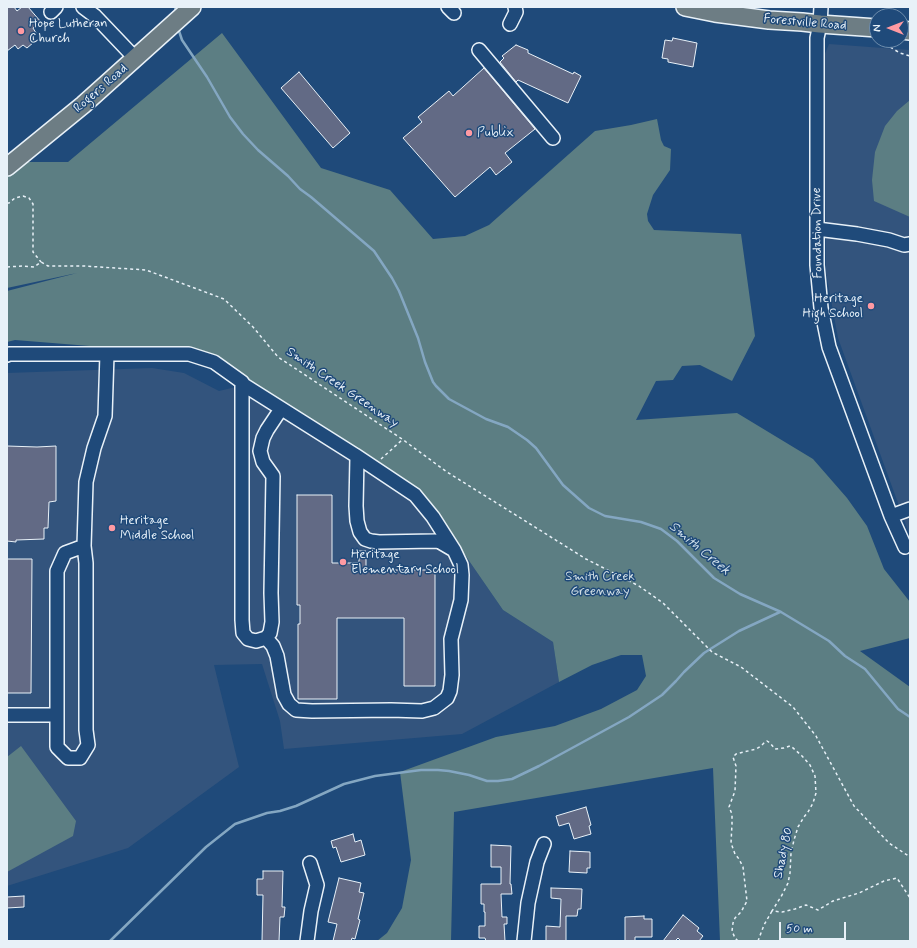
<!DOCTYPE html>
<style>
body{margin:0}
#map{position:relative;width:917px;height:948px;overflow:hidden;background:#1f4a7a;font-family:Mynerve,sans-serif}
canvas{display:block}
.frame{position:absolute;inset:0;border:8px solid #e8f1f8;pointer-events:none}
.north{position:absolute;left:869px;top:8px;width:40px;height:40px;box-sizing:border-box;background:#1f4a7a;border:1px solid #6f8dac;border-radius:50%;rotate:270deg;font-size:11px;font-weight:700;line-height:16px;text-align:center;color:#e8f1f8}
.north::after{content:'';display:block;margin:auto;width:14px;height:18px;background:#ff9aa2;clip-path:polygon(50% 0,100% 100%,50% 72%,0 100%)}
.scale{position:absolute;left:779px;top:922px;width:67px;height:18px;box-sizing:border-box;border:2px solid #e8f1f8;border-top:0;padding-left:5px;font-size:12px;line-height:14px;white-space:nowrap;color:#e8f1f8;-webkit-text-stroke:3px #1f4a7a;paint-order:stroke}
</style>
<div id="map">
<canvas width="917" height="948"></canvas>
<div class="frame"></div>
<div class="north">N</div>
<div class="scale">50 m</div>
</div>
<script>
const ctx = document.querySelector('canvas').getContext('2d');
ctx.lineJoin = 'round';
function fill(path, color) { ctx.fillStyle = color; ctx.fill(path, 'evenodd'); }
const toPath = rows => new Path2D(rows.map(r => 'M' + r).join(''));
function trace(path, color, width, dash) { ctx.strokeStyle = color; ctx.lineWidth = width; ctx.lineCap = dash ? 'butt' : 'round'; ctx.setLineDash(dash || []); ctx.stroke(path); }
function label(font, color, halo, rows, align = 'center') {
  ctx.font = font + ' Mynerve,sans-serif'; ctx.lineWidth = 3; ctx.setLineDash([]); ctx.textBaseline = 'middle'; ctx.strokeStyle = halo; ctx.fillStyle = color; for (const [text, x, y, turn = 0] of rows) {
    ctx.save(); ctx.translate(x, y); ctx.rotate((+turn || 0) * Math.PI / 180); ctx.textAlign = isNaN(turn) ? turn : align; if (halo) ctx.strokeText(text, 0, 0); ctx.fillText(text, 0, 0); ctx.restore();
  }
}
fill(toPath([
 [829,44,910,50,910,536,838,338,826,273,824,56],
 [152,368,184,373,219,391,244,385,436,513,503,610,553,642,559,682,462,734,284,749,280,721,262,664,214,665,239,767,128,848,7,886,7,373]
]), '#33547d');
fill(toPath([
 [222,33,321,168,390,190,433,239,465,236,489,225,595,131,631,125,657,119,661,140,664,146,671,149,670,170,653,195,647,214,648,221,654,230,741,234,755,336,732,381,700,365,682,366,673,380,656,381,636,420,737,413,813,459,847,498,867,526,884,569,910,602,910,638,860,651,910,687,910,941,720,941,713,768,454,812,451,941,377,941,387,933,402,908,411,860,400,772,496,737,555,726,601,709,637,690,646,676,642,655,621,655,592,665,559,682,553,642,503,610,436,513,415,495,189,354,15,340,7,342,7,291,77,273,7,288,7,157,14,162,68,162],
 [910,100,910,217,874,201,872,180,875,152,885,126,897,111],
 [21,746,76,821,73,836,7,872,7,757]
]), '#5c7e83');
trace(toPath([
 [175,7,176,13],
 [178,28,182,40,207,77,230,117,243,134,258,150,288,176,300,189,311,197,374,251,392,278,399,291,418,338,425,362,433,382,436,386,449,399,486,419,508,427,527,440,536,448,563,485,589,508,605,516,641,522,661,529,677,541,714,578,740,594,781,612,829,641,845,656,865,669,898,709,910,717],
 [110,941,206,847,235,824,267,813,280,811,296,806,344,784,375,776,421,770,438,770,449,771,469,775,487,781,498,781,512,779,539,766,629,717,662,695,676,681,684,672,704,653,739,631,780,612]
]), '#84a7c2', 2.5);
const building = toPath([
 [7,7,14,7,17,11,22,7,28,7,41,22,33,28,36,33,33,36,34,42,27,48,23,45,18,49,15,45,7,51,7,7],
 [673,38,697,43,693,67,668,62,668,59,662,58,665,40,672,41,673,38],
 [516,45,528,50,528,53,573,74,574,72,581,76,568,103,518,80,516,82,500,62,504,58,502,56,516,45],
 [484,68,535,129,505,153,512,162,496,175,490,167,455,197,403,138,422,122,418,117,449,91,453,96,484,68],
 [299,72,350,133,333,148,281,88,299,72],
 [7,446,37,447,56,446,56,501,49,502,48,528,44,528,44,539,16,540,16,542,7,541,7,446],
 [297,495,332,495,332,563,359,563,359,551,366,551,366,570,435,570,435,686,404,686,404,618,337,618,337,699,298,699,298,624,300,624,300,605,297,605,297,495],
 [7,559,32,559,31,693,7,693,7,559],
 [586,807,591,825,589,826,591,834,574,839,569,823,559,826,556,816,586,807],
 [353,834,355,842,361,840,365,855,341,862,336,847,333,848,331,841,353,834],
 [491,845,511,846,510,884,511,884,512,894,501,894,502,917,507,917,507,924,504,924,505,941,486,941,485,938,479,938,479,926,485,926,485,912,484,912,484,904,481,904,481,884,501,884,501,867,491,867,491,845],
 [570,851,590,852,590,868,587,868,587,873,569,872,570,851],
 [263,871,283,871,282,907,285,907,284,917,280,917,279,941,262,941,263,895,257,895,257,879,263,879,263,871],
 [339,878,361,883,359,892,364,893,358,919,360,920,355,939,352,938,351,941,333,941,337,924,328,922,339,878],
 [551,888,582,889,581,909,578,909,577,916,566,916,566,941,546,941,546,926,560,927,561,899,551,898,551,888],
 [24,896,24,907,7,908,7,897,24,896],
 [683,915,699,928,697,931,703,936,699,941,681,941,678,938,675,941,663,941,683,915],
 [644,916,644,919,652,919,652,937,635,937,635,941,625,941,625,917,644,916]
]);
fill(building, '#626a85');
trace(building, '#e8f1f8', 1);
const minor = toPath([
 [83,7,95,16,135,58],
 [448,7,454,13],
 [821,7,820,24,817,38,817,265,821,308,829,347,891,516,905,547],
 [51,12,56,7],
 [510,24,516,12,515,7],
 [479,50,553,138],
 [817,229,857,234,889,240,904,245,910,244],
 [7,355,9,354,189,354,214,362,242,382,244,385,355,455,415,495,433,517,454,550,461,565,462,575,461,600,451,639,452,675,450,691,447,698,434,708,422,711,391,710,312,711,296,710,289,704,284,695,277,656,273,646,266,638],
 [242,382,242,620,243,633,248,639,256,641,266,638,270,633,272,622,271,593,273,476,263,462,260,451,263,438,267,430,281,409],
 [357,457,356,506,357,521,360,532,365,539,371,541,379,542,435,541,440,542,452,549],
 [891,516,910,509],
 [84,546,65,553,57,571,57,747,68,758,80,758,88,745,86,730,86,563,84,546,86,482,94,448,105,416,107,354],
 [7,715,57,715],
 [307,941,311,911,317,885,310,863],
 [524,941,528,903,537,862,544,844]
]);
const major = toPath([
 [685,7,715,13,769,20,802,22,820,24,877,28],
 [901,30,910,31],
 [7,167,83,105,192,7]
]);
trace(minor, '#e8f1f8', 16);
trace(major, '#e8f1f8', 20);
trace(toPath([
 [880,41,900,53,910,56],
 [7,203,9,203,15,198,23,196,29,198,33,204,33,252,41,262],
 [7,267,22,266,34,267,41,262,48,266,84,266,146,270,224,299,253,327,278,357,402,439,447,472,586,559,639,586,663,603,712,652,741,667,793,707,816,736,854,806,889,843,910,857],
 [381,459,402,440],
 [738,941,735,938,732,931,733,923,735,918,741,912,747,901,743,867,739,859,735,854,731,843,732,824,732,814,729,807,735,791,736,766,733,757,736,754,756,749,761,746,765,742,767,741,770,743,775,749,784,748,790,746,792,747,802,756,810,765,815,776,816,793,813,803,808,812,804,817,798,827,794,840,791,853,790,873,788,883,782,895,772,911,782,912,795,909,806,905,818,910,833,901,859,893,884,881,897,878,910,898],
 [758,941,764,925,772,911]
]), '#e8f1f8', 1.5, [3, 3]);
trace(minor, '#1f4a7a', 13);
trace(major, '#6d7d84', 17);
for (const [x, y, r, color] of [
 [21,31,4,"#ff9aa2"],
 [469,133,4,"#ff9aa2"],
 [871,306,4,"#ff9aa2"],
 [112,528,4,"#ff9aa2"],
 [343,562,4,"#ff9aa2"]
]) { const dot = new Path2D(); dot.arc(x, y, r, 0, 2 * Math.PI); ctx.fillStyle = color; ctx.fill(dot); trace(dot, '#1f4a7a', 1.5); }
label('13px', '#e8f1f8', '#1f4a7a', [
 ["Forestville Road",805,23,5],
 ["Rogers Road",101,89,-41],
 ["Foundation Drive",818,233,-91],
 ["Smith Creek Greenway",342,388,34],
 ["Shady 80",784,853,-78]
]);
label('13px', '#e8f1f8', '#1f4a7a', [
 ["Hope Lutheran",29,24],
 ["Church",29,39],
 ["Publix",477,133],
 ["Heritage",863,299,"right"],
 ["High School",863,314,"right"],
 ["Heritage",120,521],
 ["Middle School",120,536],
 ["Heritage",351,555],
 ["Elementary School",351,570]
], 'left');
label('13px', '#d3e0e6', '#1f4a7a', [
 ["Smith Creek",600,577],
 ["Greenway",600,592]
]);
label('italic 14px', '#cfdfea', '#1f4a7a', [
 ["Smith Creek",699,549,40]
]);
</script>
